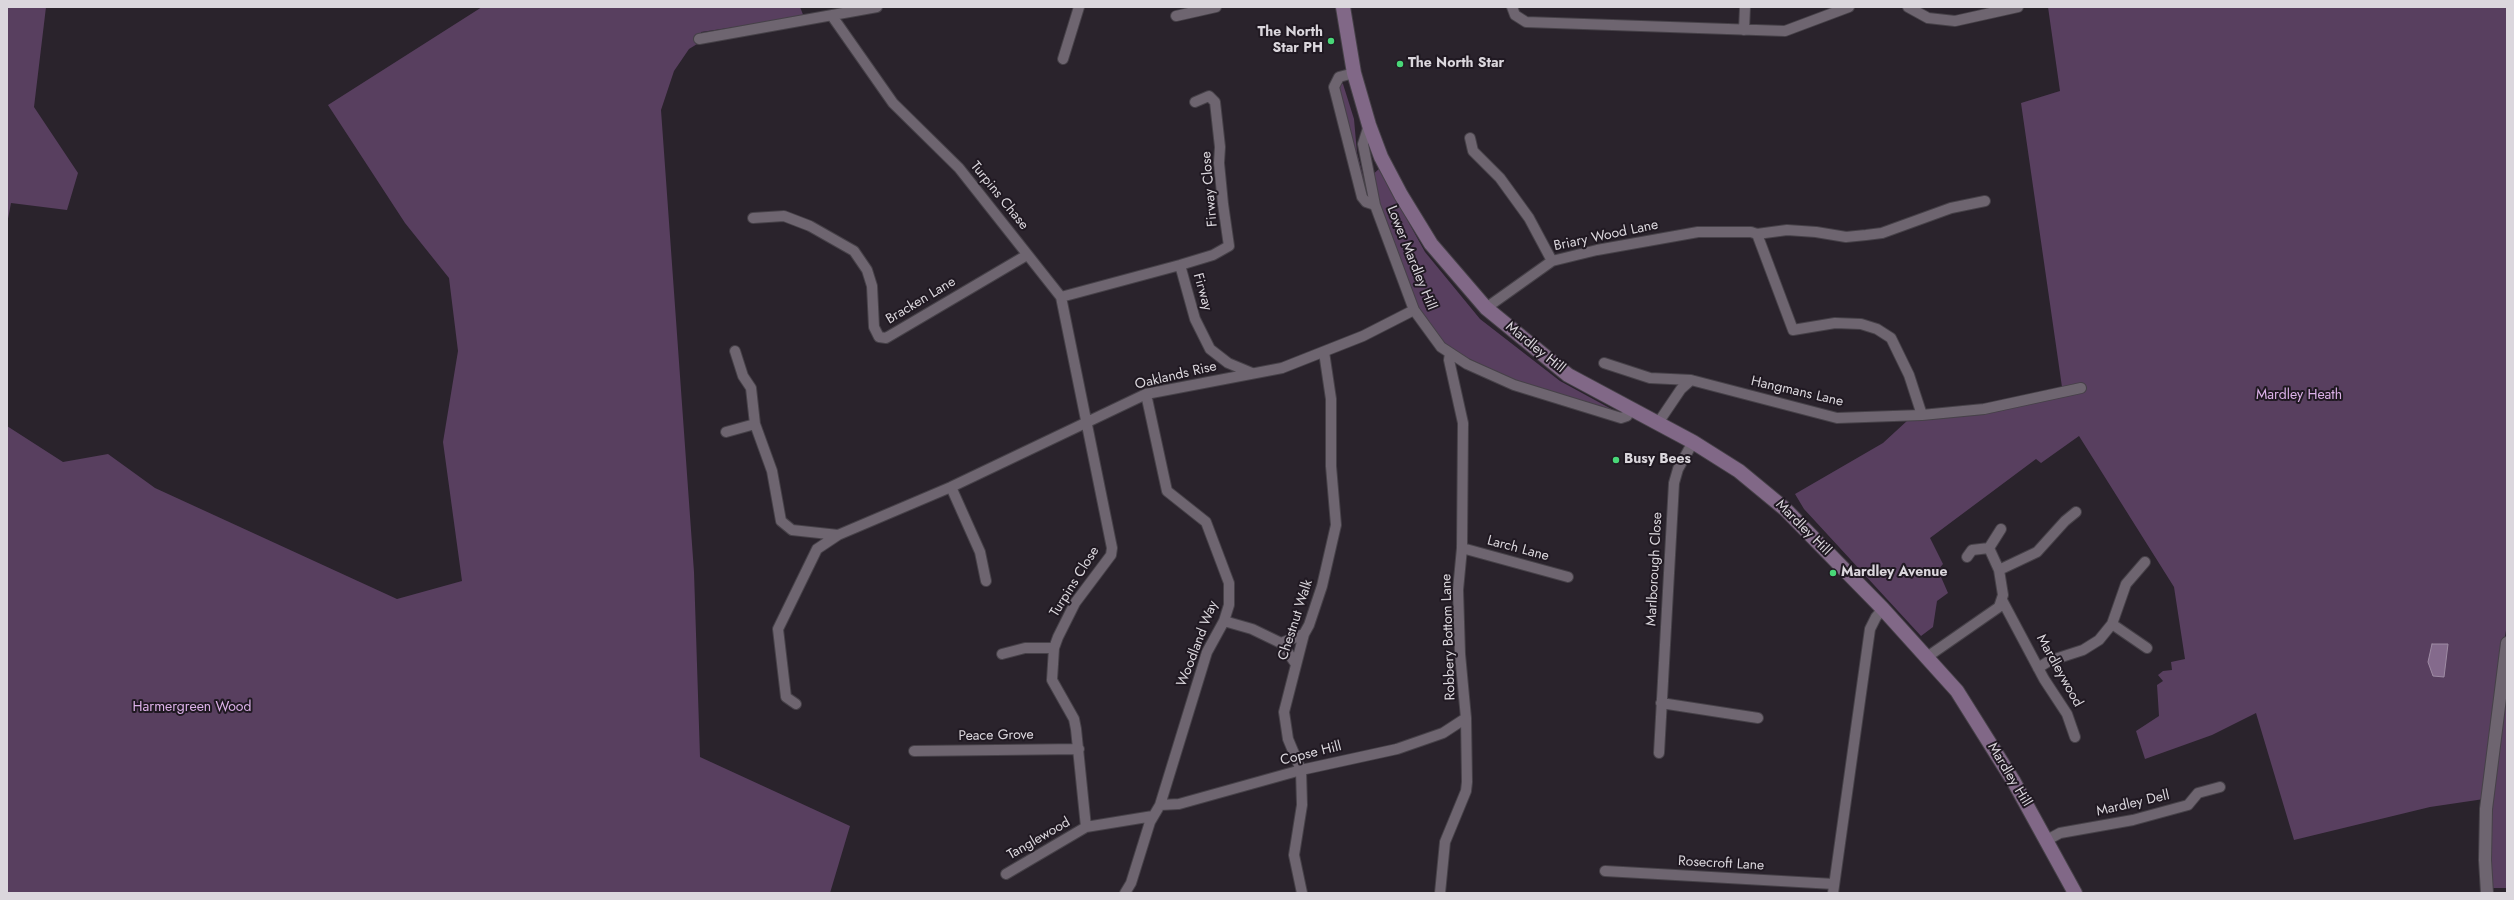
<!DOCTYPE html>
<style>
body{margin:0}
#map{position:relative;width:2514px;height:900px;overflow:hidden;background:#2a232c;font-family:Jost,sans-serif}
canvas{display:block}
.frame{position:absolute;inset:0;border:8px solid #dbd7dd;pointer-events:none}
</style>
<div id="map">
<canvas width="2514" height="900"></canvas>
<div class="frame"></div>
</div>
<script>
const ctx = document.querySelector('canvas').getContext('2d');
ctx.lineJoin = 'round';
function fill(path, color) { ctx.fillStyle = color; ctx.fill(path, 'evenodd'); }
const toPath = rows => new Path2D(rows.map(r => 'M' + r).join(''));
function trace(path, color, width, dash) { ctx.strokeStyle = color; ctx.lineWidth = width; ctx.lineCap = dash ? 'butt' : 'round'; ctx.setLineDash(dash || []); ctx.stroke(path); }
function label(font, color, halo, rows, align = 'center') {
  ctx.font = font + ' Jost,sans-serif'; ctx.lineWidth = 4; ctx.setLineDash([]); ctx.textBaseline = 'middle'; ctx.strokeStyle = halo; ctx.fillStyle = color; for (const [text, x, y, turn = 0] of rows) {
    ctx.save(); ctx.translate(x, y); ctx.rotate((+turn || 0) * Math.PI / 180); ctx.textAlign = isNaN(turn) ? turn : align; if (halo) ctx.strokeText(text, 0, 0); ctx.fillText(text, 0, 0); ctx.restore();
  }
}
fill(toPath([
 [7,7,46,7,34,107,78,173,67,210,11,203,7,224],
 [482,7,800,7,804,17,701,32,702,41,689,49,674,71,661,110,694,572,700,757,850,826,830,893,7,893,7,426,63,462,108,454,155,488,397,599,462,581,443,442,458,351,449,278,405,223,328,105],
 [2048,7,2507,7,2507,624,2491,725,2484,799,2430,807,2294,840,2256,713,2212,735,2145,759,2136,731,2159,716,2157,685,2163,681,2158,675,2163,671,2172,670,2171,662,2185,659,2174,587,2079,436,2041,463,2036,459,1930,538,1943,564,1938,570,1948,593,1937,601,1933,627,1921,636,1804,509,1795,494,1883,443,1908,420,2063,394,2021,103,2060,91],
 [1341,83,1343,84,1354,119,1357,153,1366,187,1364,188,1338,87],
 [1379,169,1425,252,1480,319,1560,381,1615,411,1615,413,1520,383,1457,353,1445,345,1418,307,1375,198,1372,175],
 [2507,671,2507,888,2492,888,2490,835,2494,771]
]), '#583f5f');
const water = toPath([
 [2432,644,2448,644,2444,677,2433,676,2428,662,2432,644]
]);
fill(water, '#846a8c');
trace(water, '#9e8ba4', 1);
const minor = toPath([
 [1512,7,1515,15,1526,22,1785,31,1849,7],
 [1908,7,1928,18,1955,21,2018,7],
 [832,16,893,103,959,168,1061,297,1112,548,1111,555,1075,603,1058,637,1054,648,1052,680,1074,719,1076,729,1086,827,1153,816],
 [1176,16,1216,7],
 [1744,30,1745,7],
 [699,39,877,7],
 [1063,59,1079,7],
 [1354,73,1339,77,1334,87,1362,197,1366,202,1375,205],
 [1369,125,1363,144,1375,205,1414,310,1441,347,1467,364,1514,385,1621,418,1627,416,1630,410],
 [1470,138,1473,151,1500,178,1529,218,1552,261],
 [753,218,784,216,810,226,854,251,867,270,872,286,874,327,879,337,886,338,1027,255],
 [1757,234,1793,330,1835,323,1861,324,1877,329,1891,338,1909,375,1922,415],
 [1180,265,1195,319,1210,349,1228,363,1252,373],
 [1061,297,1180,265,1213,255,1229,246,1223,204,1219,163,1220,147,1215,102,1209,96,1195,102],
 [1486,308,1552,261,1597,250,1698,232,1751,232,1757,234,1787,230,1816,232,1846,237,1866,235,1882,233,1951,208,1985,201],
 [735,351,743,376,751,388,755,424,772,471,781,521,792,530,838,535,951,487,1146,394,1282,368,1363,336,1414,310],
 [1604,363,1650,378,1691,380,1837,418,1922,415,1984,409,2081,388],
 [1658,423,1681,389,1691,380],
 [726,432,755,424],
 [951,487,980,552,986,581],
 [1462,548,1568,577],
 [1989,548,1999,570],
 [1967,557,1972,550,1989,548,2001,529],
 [2002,600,2044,679,2067,714,2075,737],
 [1224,621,1252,629,1281,643,1304,634],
 [2112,624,2147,648],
 [1281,643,1296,664],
 [1002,654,1025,648,1054,648],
 [1927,657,1999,607,2003,595,1999,570,2037,552,2065,521,2076,512],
 [2038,668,2049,661,2083,650,2099,640,2112,624,2126,584,2145,562],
 [1661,703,1758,718],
 [796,704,786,697,778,629,817,549,838,535],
 [914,751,1079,749],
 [1659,753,1674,483,1678,469,1693,442],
 [1160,805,1179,804,1301,770,1397,749,1443,733,1466,718],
 [2047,840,2060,833,2133,820,2188,805,2198,793,2220,787],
 [1605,871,1834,884],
 [1006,874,1086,827],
 [1125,893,1131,883,1150,822,1160,805,1207,652,1224,621,1229,605,1229,583,1206,522,1167,491,1146,394],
 [1302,893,1294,855,1302,805,1301,770,1288,739,1284,712,1304,634,1309,625,1322,586,1336,525,1331,466,1331,399,1324,352],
 [1440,893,1445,842,1466,791,1467,782,1466,718,1460,654,1458,590,1462,548,1463,423,1449,360,1450,353],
 [1833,893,1870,629,1876,617,1883,609]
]);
const tertiary = toPath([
 [2487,893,2485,860,2486,809,2507,643]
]);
const secondary = toPath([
 [1343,7,1354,73,1369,125,1381,157,1401,195,1431,244,1486,308,1568,375,1693,442,1739,471,1785,509,1883,609,1957,691,2014,782,2075,893]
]);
trace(minor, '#464148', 12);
trace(tertiary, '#464148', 14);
trace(secondary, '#464148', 16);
trace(minor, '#6e6570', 10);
trace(tertiary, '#6e6570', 12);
trace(secondary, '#816887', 14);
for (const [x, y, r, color] of [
 [1331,41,4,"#49d778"],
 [1400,64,4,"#49d778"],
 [1616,460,4,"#49d778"],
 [1833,573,4,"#49d778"]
]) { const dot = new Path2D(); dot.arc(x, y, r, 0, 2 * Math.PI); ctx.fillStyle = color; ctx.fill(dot); trace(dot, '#201922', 1.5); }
label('bold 14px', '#dbd7dd', '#201922', [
 ["The North",1323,33,"right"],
 ["Star PH",1323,49,"right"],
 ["The North Star",1408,64],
 ["Busy Bees",1624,460],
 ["Mardley Avenue",1841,573]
], 'left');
label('14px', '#dbd7dd', '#201922', [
 ["Firway Close",1210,189,-95],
 ["Turpins Chase",999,196,51],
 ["Briary Wood Lane",1606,236,-12],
 ["Lower Mardley Hill",1411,258,68],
 ["Firway",1202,292,74],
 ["Bracken Lane",921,301,-31],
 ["Mardley Hill",1535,348,39],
 ["Oaklands Rise",1176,376,-13],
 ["Hangmans Lane",1797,392,13],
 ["Mardley Hill",1803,528,45],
 ["Larch Lane",1518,549,15],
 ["Marlborough Close",1655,569,-87],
 ["Turpins Close",1075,582,-58],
 ["Chestnut Walk",1296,620,-72],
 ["Robbery Bottom Lane",1449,637,-92],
 ["Woodland Way",1198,644,-69],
 ["Mardleywood",2059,671,61],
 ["Peace Grove",996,736,-1],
 ["Copse Hill",1311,754,-14],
 ["Mardley Hill",2009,775,59],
 ["Mardley Dell",2133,804,-13],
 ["Tanglewood",1039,839,-30],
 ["Rosecroft Lane",1721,864,3]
]);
label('14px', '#dcb1e8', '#201922', [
 ["Mardley Heath",2299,396],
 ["Harmergreen Wood",192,708]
]);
</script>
